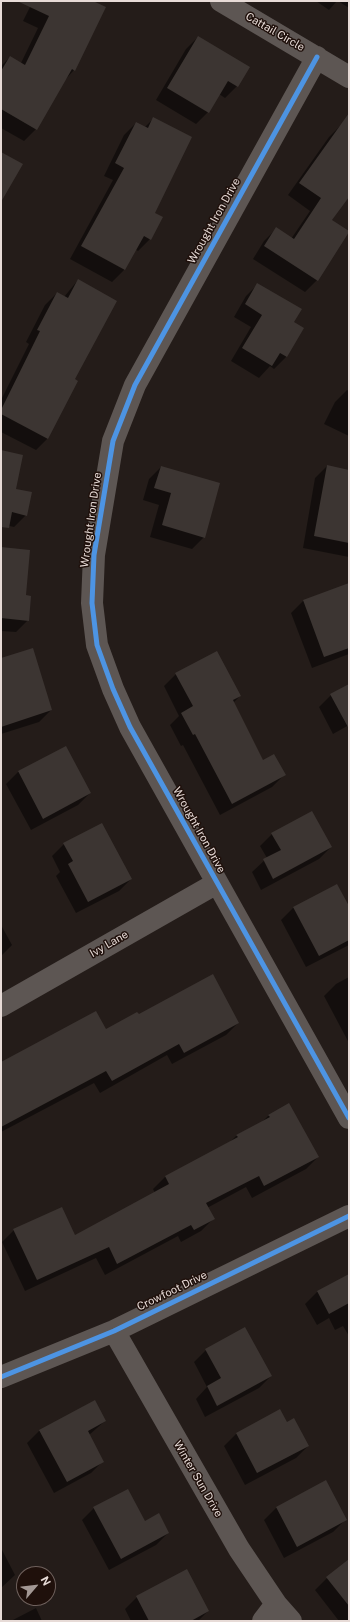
<!DOCTYPE html>
<style>
body{margin:0}
#map{position:relative;width:350px;height:1622px;overflow:hidden;background:#241c19;font-family:"Public Sans",sans-serif}
canvas{display:block}
.frame{position:absolute;inset:0;border:2px solid #e7dbd7;pointer-events:none}
.north{position:absolute;left:16px;top:1566px;width:40px;height:40px;box-sizing:border-box;background:#1f100b;border:1px solid #6f615d;border-radius:50%;rotate:62deg;font-size:11px;font-weight:700;line-height:16px;text-align:center;color:#e7dbd7}
.north::after{content:'';display:block;margin:auto;width:14px;height:18px;background:#a39894;clip-path:polygon(50% 0,100% 100%,50% 72%,0 100%)}
</style>
<div id="map">
<canvas width="350" height="1622"></canvas>
<div class="frame"></div>
<div class="north">N</div>
</div>
<script>
const ctx = document.querySelector('canvas').getContext('2d');
ctx.lineJoin = 'round';
function fill(path, color) { ctx.fillStyle = color; ctx.fill(path, 'evenodd'); }
const toPath = rows => new Path2D(rows.map(r => 'M' + r).join(''));
function trace(path, color, width, dash) { ctx.strokeStyle = color; ctx.lineWidth = width; ctx.lineCap = dash ? 'butt' : 'round'; ctx.setLineDash(dash || []); ctx.stroke(path); }
function label(font, color, halo, rows, align = 'center') {
  ctx.font = font + ' "Public Sans",sans-serif'; ctx.lineWidth = 3; ctx.setLineDash([]); ctx.textBaseline = 'middle'; ctx.strokeStyle = halo; ctx.fillStyle = color; for (const [text, x, y, turn = 0] of rows) {
    ctx.save(); ctx.translate(x, y); ctx.rotate((+turn || 0) * Math.PI / 180); ctx.textAlign = isNaN(turn) ? turn : align; if (halo) ctx.strokeText(text, 0, 0); ctx.fillText(text, 0, 0); ctx.restore();
  }
}
fill(toPath([
 [33,1,91,1,74,70,65,80,36,129,24,141,1,128,1,66,10,57,21,63,38,28,23,21],
 [316,1,337,1,329,10],
 [338,1,349,1,349,8],
 [198,37,237,86,225,98,219,94,208,112,196,124,156,100,186,49],
 [153,119,153,213,150,239,138,251,135,249,124,270,112,282,70,259,113,180,104,176,124,135,136,123,145,127],
 [341,125,349,131,349,195,331,221,317,280,305,292,253,259,264,241,276,229,291,239,310,211,288,195,329,137],
 [78,280,74,380,48,438,36,450,1,432,1,400,29,344,26,342,45,305,57,293,64,297],
 [258,284,293,323,302,328,286,357,274,369,270,366,259,378,231,361,251,327,234,317,246,296],
 [347,390,349,391,349,436,324,424,335,402],
 [1,451,26,515,14,527,1,524],
 [327,466,349,471,349,557,303,548,315,478],
 [161,467,204,537,192,549,150,537,159,505,143,500,149,479],
 [1,548,28,620,16,632,1,631],
 [349,584,349,654,312,668,291,613,303,601],
 [1,659,51,710,39,722,1,734],
 [176,674,240,696,233,703,263,761,284,775,272,787,220,815,183,745,181,746,170,725,179,716,164,686],
 [349,685,349,725,333,734,319,707,331,695],
 [66,747,90,793,78,805,31,830,6,784,18,772],
 [272,834,331,847,319,859,261,890,252,872,267,858,260,846],
 [64,844,131,879,119,891,76,913,56,876,60,872,52,856],
 [336,885,349,908,349,945,306,967,281,920,293,908],
 [1,925,12,945,1,956],
 [349,977,349,1043,324,996,336,984],
 [139,1016,238,1023,226,1035,172,1064,167,1055,100,1093,94,1083,1,1132,1,1066,106,1031],
 [269,1115,318,1157,306,1169,252,1198,246,1187,207,1208,213,1219,201,1231,181,1242,178,1236,105,1275,96,1258,25,1291,2,1242,14,1230,74,1236,155,1193,153,1189,165,1177,230,1142,237,1135,262,1122],
 [349,1275,349,1336,343,1326,335,1330,329,1318,317,1325,305,1304,317,1292],
 [206,1350,271,1376,259,1388,205,1417,196,1399,207,1387,194,1362],
 [94,1401,105,1421,89,1435,103,1461,91,1473,54,1493,27,1443,39,1431],
 [280,1410,287,1423,308,1446,296,1458,245,1485,224,1446,236,1434],
 [325,1482,345,1520,333,1532,284,1558,264,1520,276,1508],
 [94,1508,145,1522,168,1533,156,1545,109,1570,82,1520],
 [1,1548,15,1575,1,1588],
 [349,1561,349,1621,339,1621,315,1590,327,1578],
 [137,1597,208,1611,198,1621,131,1621,125,1609],
 [36,1608,42,1621,11,1621]
]), '#0007');
fill(toPath([
 [17,1,93,1,106,7,75,71,72,69,37,130,1,109,1,71,10,56,25,65,49,16],
 [198,36,250,67,238,87,228,81,209,113,167,88],
 [349,113,349,197,332,220,349,231,349,232,318,281,264,246,276,227,294,239,321,198,299,183],
 [153,117,192,137,155,213,163,217,151,240,144,236,125,270,81,246,124,168,115,163,136,122,148,128],
 [1,152,23,164,1,202],
 [78,279,117,301,75,379,78,381,48,439,1,414,1,410,40,331,37,330,57,292,68,298],
 [257,283,302,309,294,322,304,328,287,357,280,353,272,366,242,348,262,315,245,304],
 [1,450,23,455,16,489,32,492,27,516,12,512,9,528,1,527],
 [327,465,349,470,349,543,314,536],
 [161,466,220,483,205,538,162,525,171,493,154,488],
 [1,547,30,550,26,595,31,596,29,621,1,618],
 [349,583,349,648,324,657,303,600],
 [33,648,52,710,1,727,1,658],
 [217,651,241,696,233,700,263,760,274,754,286,775,232,804,195,734,193,735,181,713,193,706,175,673],
 [349,684,349,729,330,694],
 [66,746,91,793,43,819,18,771],
 [312,811,332,847,273,879,263,859,281,850,271,833],
 [102,823,132,879,88,902,68,864,73,861,63,843],
 [337,884,349,906,349,940,319,956,293,907],
 [213,974,239,1023,184,1053,179,1044,112,1081,106,1071,1,1127,1,1062,96,1011,106,1029,137,1012,139,1014],
 [289,1103,319,1157,264,1186,259,1176,206,1203,215,1219,194,1230,191,1225,117,1264,109,1247,37,1280,13,1229,62,1207,75,1235,169,1184,165,1176,238,1137,236,1135,270,1117,268,1115],
 [349,1274,349,1303,329,1314,317,1291],
 [245,1327,272,1376,217,1406,207,1386,221,1378,205,1349],
 [95,1400,106,1421,88,1431,104,1462,67,1482,39,1430],
 [280,1409,287,1422,294,1418,309,1446,257,1473,236,1433],
 [326,1480,347,1520,297,1547,276,1507],
 [128,1489,145,1521,159,1513,169,1533,121,1559,93,1507],
 [349,1559,349,1606,326,1577],
 [187,1569,209,1611,191,1621,149,1621,136,1596]
]), '#3c3532');
trace(toPath([
 [221,1,349,77],
 [317,57,135,385,113,441,94,555,92,603,97,645,113,689,130,727,349,1118],
 [1,1006,217,883],
 [114,1331,239,1549,276,1604,291,1621],
 [1,1377,114,1331,349,1216],
 [263,1621,276,1604]
]), '#5d5653', 22);
trace(toPath([
 [317,57,135,385,113,441,94,555,92,603,97,645,113,689,130,727,349,1118],
 [1,1377,114,1331,349,1216]
]), '#4d94e3', 5);
label('11px', '#e7dbd7', '#1f100b', [
 ["Cattail Circle",275,32,30],
 ["Wrought Iron Drive",214,221,-61],
 ["Wrought Iron Drive",91,520,-82],
 ["Wrought Iron Drive",199,830,61],
 ["Ivy Lane",109,944,-30],
 ["Crowfoot Drive",172,1291,-26],
 ["Winter Sun Drive",198,1479,60]
]);
</script>
